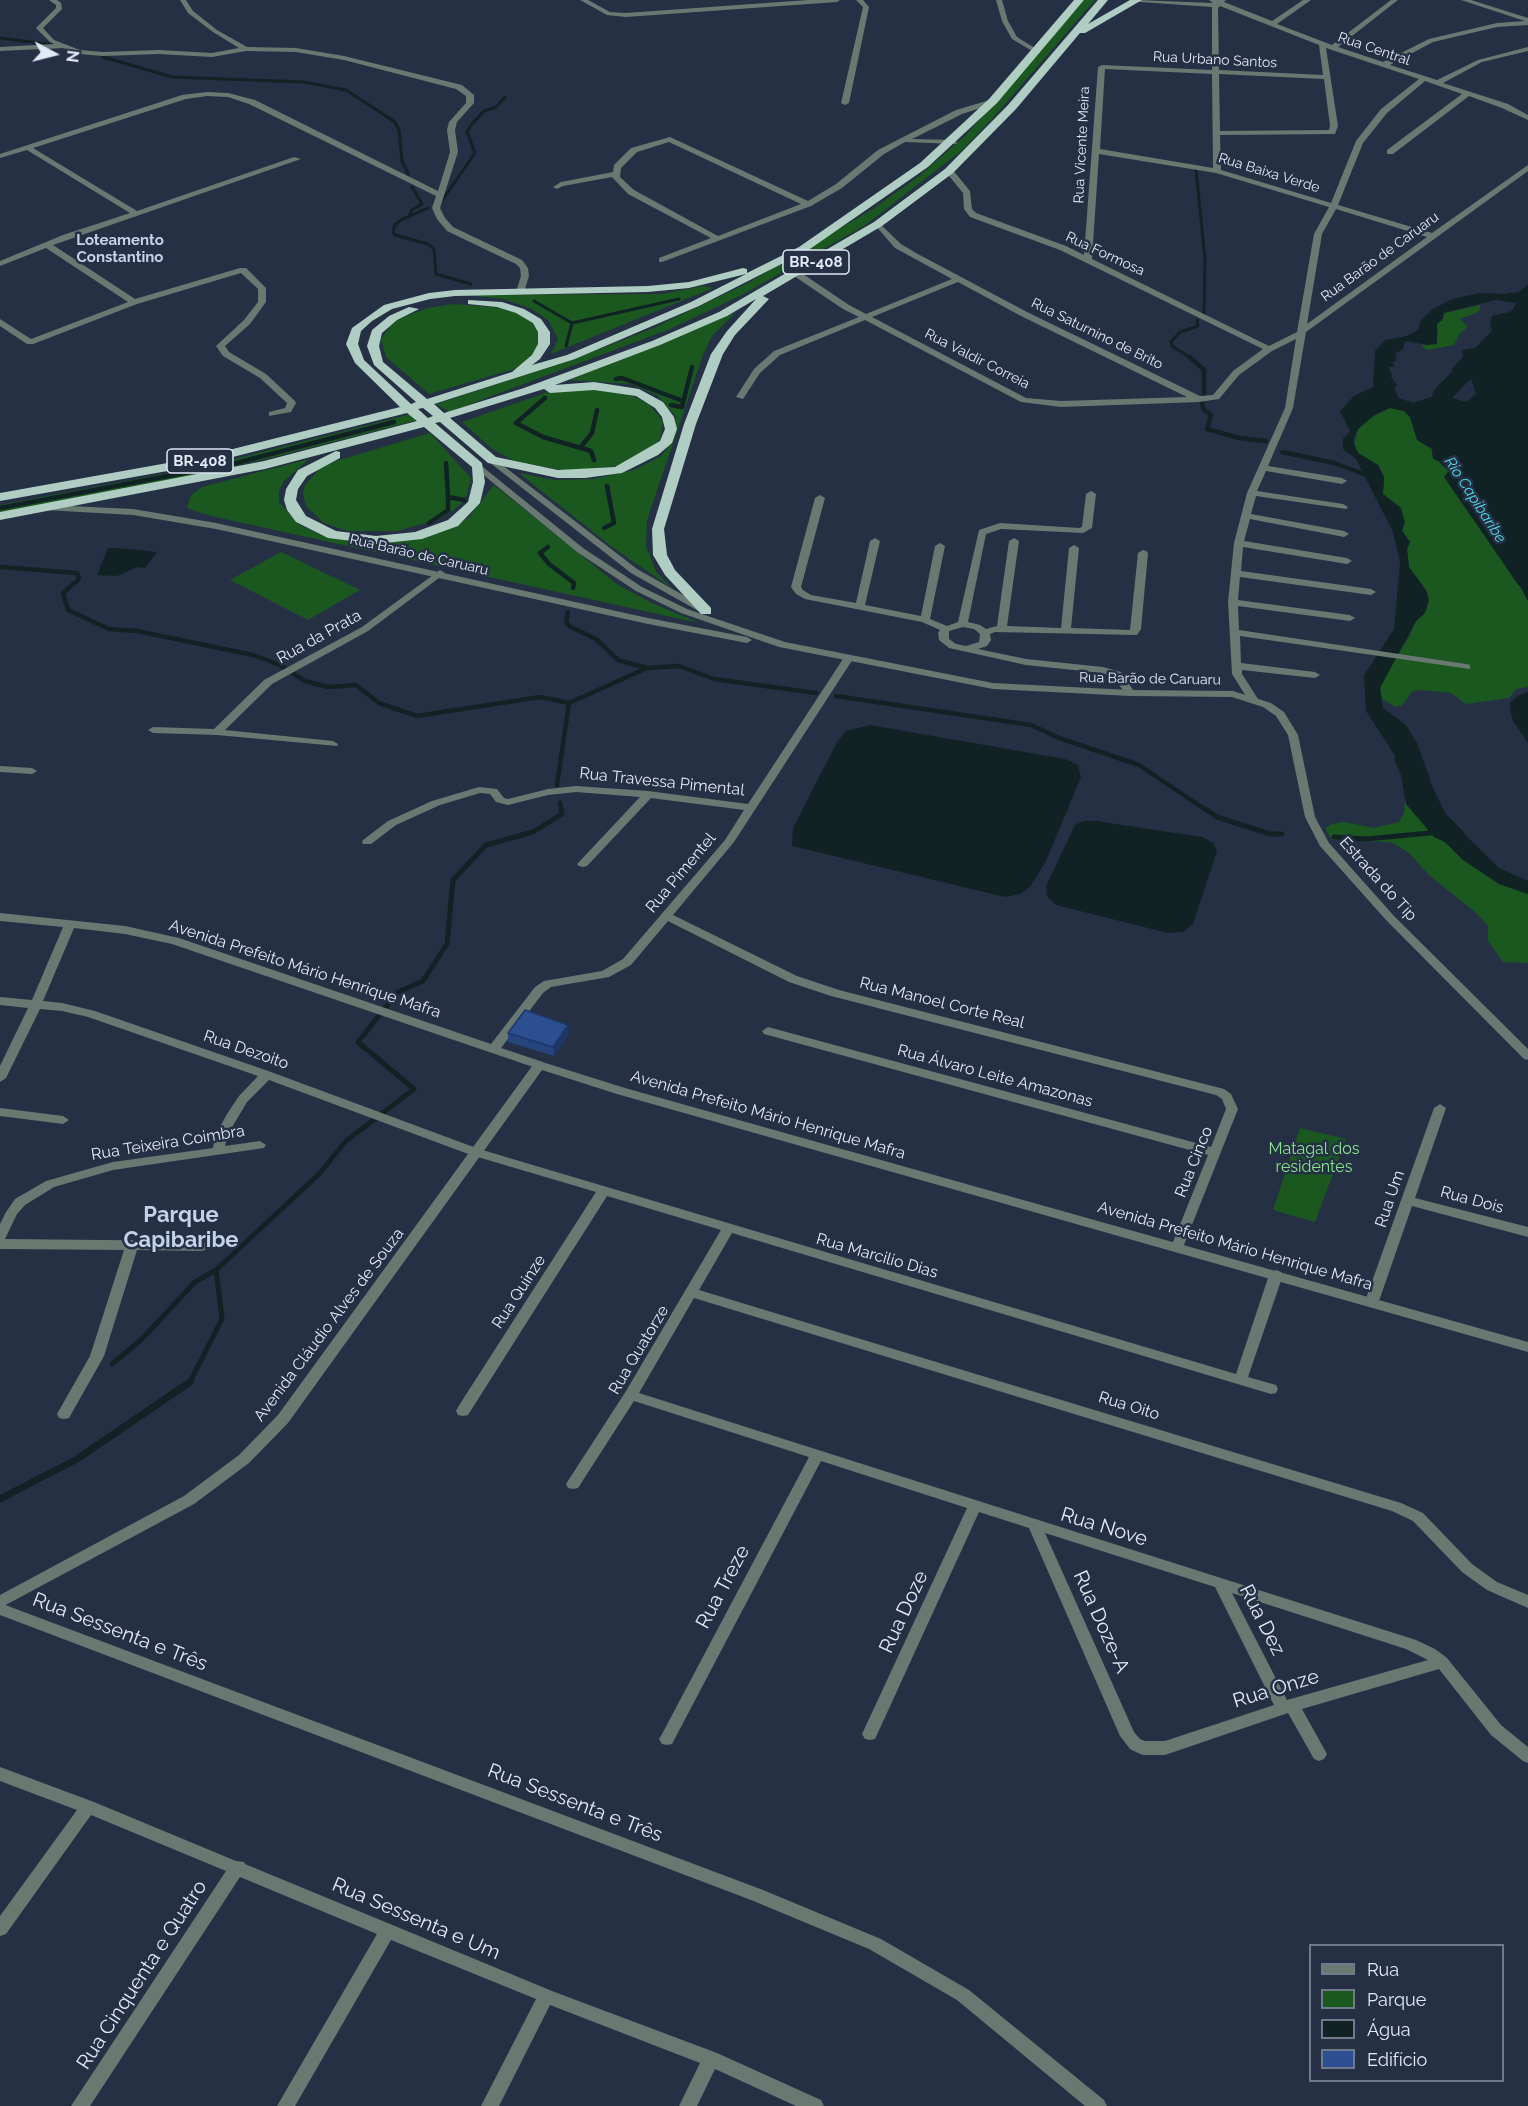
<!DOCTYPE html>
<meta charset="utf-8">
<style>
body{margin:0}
#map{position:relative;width:1528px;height:2106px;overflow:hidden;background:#253044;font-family:Raleway,sans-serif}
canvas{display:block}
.legend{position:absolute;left:1309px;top:1944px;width:195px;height:138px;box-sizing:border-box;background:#253044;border:2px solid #707a8b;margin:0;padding:8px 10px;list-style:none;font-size:18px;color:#e1e8f6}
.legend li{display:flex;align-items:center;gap:12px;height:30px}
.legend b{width:30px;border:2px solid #707a8b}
.north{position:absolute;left:24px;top:24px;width:60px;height:60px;-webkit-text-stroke:4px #253044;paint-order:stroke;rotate:97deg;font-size:16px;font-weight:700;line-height:24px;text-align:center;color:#e1e8f6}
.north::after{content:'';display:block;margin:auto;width:21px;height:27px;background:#e1e8f6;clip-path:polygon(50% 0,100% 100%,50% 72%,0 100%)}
</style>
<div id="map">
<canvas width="1528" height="2106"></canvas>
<ul class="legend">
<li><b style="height:8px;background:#6a7872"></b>Rua</li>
<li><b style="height:16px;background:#1a5820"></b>Parque</li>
<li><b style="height:16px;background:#112224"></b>Água</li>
<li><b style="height:16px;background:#2c4f92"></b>Edifício</li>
</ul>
<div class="north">N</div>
</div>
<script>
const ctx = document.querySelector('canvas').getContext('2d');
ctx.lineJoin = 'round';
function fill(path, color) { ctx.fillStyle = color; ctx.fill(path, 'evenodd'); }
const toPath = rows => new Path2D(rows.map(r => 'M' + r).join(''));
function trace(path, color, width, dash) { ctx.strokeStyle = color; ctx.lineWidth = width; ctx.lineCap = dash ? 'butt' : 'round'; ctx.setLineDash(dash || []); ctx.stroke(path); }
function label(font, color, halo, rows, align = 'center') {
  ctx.font = font + ' Raleway,sans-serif'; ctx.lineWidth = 5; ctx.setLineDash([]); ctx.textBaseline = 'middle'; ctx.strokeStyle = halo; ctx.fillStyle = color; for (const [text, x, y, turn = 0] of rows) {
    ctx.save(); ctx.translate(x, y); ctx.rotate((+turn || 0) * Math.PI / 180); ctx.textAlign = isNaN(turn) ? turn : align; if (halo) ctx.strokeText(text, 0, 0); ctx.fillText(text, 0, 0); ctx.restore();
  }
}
fill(toPath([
 [1084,0,1095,0,992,119,960,152,864,226,742,295,670,329,449,412,436,404,574,359,651,329,746,284,873,209,919,176,966,135],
 [703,286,713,288,551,354,558,339,548,320,530,308,503,299,467,295,662,294],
 [453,304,505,308,534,321,540,330,538,350,521,367,429,394,386,357,381,339,391,325,398,319,428,308],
 [1480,305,1480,310,1476,313,1460,319,1468,327,1460,333,1454,345,1428,350,1423,348,1422,344,1427,345,1435,339,1438,334,1437,324,1444,313],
 [736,312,712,336,703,355,647,520,646,546,656,572,672,588,612,547,519,473,554,480,594,479,634,470,661,456,672,442,676,417,657,395,630,384,569,380],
 [588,388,631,395,649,404,663,421,660,439,655,444,618,466,567,471,514,461,491,448,462,422,548,392],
 [1390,408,1404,411,1410,417,1418,440,1432,449,1432,455,1454,477,1458,493,1467,506,1477,513,1484,511,1496,525,1493,535,1528,601,1528,687,1516,689,1509,698,1466,704,1451,693,1422,690,1413,691,1402,705,1396,707,1382,699,1380,688,1390,666,1409,637,1416,621,1425,613,1420,582,1409,567,1407,549,1410,542,1402,531,1401,508,1383,494,1384,477,1378,465,1358,453,1354,446,1358,429,1368,419],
 [411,414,418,420,270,458,111,493,0,512,0,505,211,465],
 [430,433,471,478,467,495,461,504,440,519,397,531,348,531,324,523,306,506,303,493,305,485,323,465],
 [309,459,284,481,279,491,279,502,298,524,321,535,373,542,453,528,469,517,494,485,618,585,652,603,699,623,211,516,187,508,191,495,202,487],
 [281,552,360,590,308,620,230,580],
 [1407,777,1436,833,1463,860,1499,884,1528,894,1528,963,1503,962,1488,941,1488,926,1475,912,1429,875,1408,852,1391,842,1332,840,1325,828,1332,824,1344,822,1374,828,1399,822,1404,813],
 [1300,1128,1346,1139,1315,1222,1273,1210]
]), '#1a5820');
fill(toPath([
 [1528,284,1528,601,1493,535,1496,525,1484,511,1477,513,1462,502,1454,477,1439,461,1433,459,1432,449,1417,440,1410,417,1404,411,1390,408,1376,414,1358,429,1353,441,1358,453,1378,465,1384,477,1383,494,1401,508,1405,522,1402,531,1410,542,1407,549,1409,567,1426,590,1429,600,1425,613,1416,621,1380,688,1383,708,1406,725,1417,743,1432,786,1447,817,1499,868,1528,881,1528,894,1499,884,1463,860,1436,833,1397,759,1366,711,1364,675,1394,629,1400,562,1393,532,1356,459,1343,449,1343,439,1350,431,1340,411,1354,396,1373,387,1375,351,1385,340,1407,336,1418,330,1420,322,1431,310,1452,299,1479,293,1505,294,1519,292],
 [1495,300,1517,303,1513,308,1517,310,1492,316,1490,326,1495,335,1487,346,1462,350,1463,357,1452,369,1451,381,1460,381,1465,376,1471,378,1476,394,1466,402,1440,394,1413,403,1399,398,1394,388,1397,385,1391,377,1392,374,1388,367,1395,366,1392,363,1396,361,1396,353,1403,349,1405,341,1427,345,1437,344,1437,324,1443,319,1444,313],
 [108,548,117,548,157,552,145,568,137,567,117,576,97,575],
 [1528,692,1528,743,1513,721,1510,708,1510,703,1517,696],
 [870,725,1065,759,1078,765,1081,777,1046,861,1030,887,1020,894,1005,897,792,846,793,828,837,742,846,731],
 [1083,821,1096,821,1202,837,1213,843,1217,851,1193,924,1183,932,1168,933,1056,905,1047,896,1046,886,1075,825]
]), '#112224');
trace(toPath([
 [0,38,55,45],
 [103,57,172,77,304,82,346,90,395,122,399,130,402,161,408,174],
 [1196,170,1205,259,1204,314],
 [441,202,475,153,467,132,471,125,484,111,496,107,505,97],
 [428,208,401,220,395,225,393,232,395,235,428,244,434,249,436,274,471,284],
 [409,217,412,210,422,204,412,187],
 [534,301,572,323,566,346],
 [572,323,679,299],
 [1192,359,1172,346,1171,342,1180,332,1198,326,1197,320]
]), '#112224', 3);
trace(toPath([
 [1190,357,1204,370,1204,395],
 [616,379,622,378,683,401],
 [545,398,516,423,543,437,591,451,594,460],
 [1202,403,1204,410,1211,415,1207,429,1239,438,1266,441],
 [671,405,682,407,692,367],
 [580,448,592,433,597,410],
 [1282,452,1334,463,1372,477],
 [446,463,448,497,464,500],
 [0,508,236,463,394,422],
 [429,523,448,510,448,497],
 [604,528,614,523,607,486],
 [548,547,540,553,549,564,574,583,573,588],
 [0,567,77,573,79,579,63,593,68,610,109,629,137,631,253,655,280,665,305,681,328,687,356,685,379,703,417,716,540,697,569,703,647,668,679,666,714,679,816,693],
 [568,612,566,622,569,626,596,639,618,660,647,668],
 [836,696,1031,725,1059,738,1139,765,1209,812],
 [557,785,569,703],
 [560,803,562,812]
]), '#112224', 4.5);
trace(toPath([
 [1207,810,1217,817,1270,834,1282,834],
 [1334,837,1366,839,1440,832],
 [112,1364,142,1339,195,1282,216,1270],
 [189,1384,222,1319,216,1270,319,1174,346,1141,414,1089,358,1042,398,992,423,981,447,944,453,880,486,845,533,832,562,814,561,810]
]), '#112224', 5);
trace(toPath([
 [0,1499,77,1459,190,1382]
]), '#112224', 7);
fill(toPath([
 [1528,300,1528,320,1453,397,1446,428,1449,435,1445,440,1429,440,1422,428,1434,390,1520,302,1528,300],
 [1456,470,1464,472,1528,563,1528,589,1519,586,1444,477,1448,472,1456,470],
 [1408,751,1418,753,1422,759,1429,775,1434,802,1463,831,1467,837,1463,843,1453,846,1434,837,1406,804,1401,775,1394,759,1398,753,1408,751]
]), '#112224');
fill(toPath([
 [49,0,57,0,61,3,62,9,43,28,54,40,80,50,103,52,159,50,212,53,239,48,213,32,188,13,180,0,186,0,193,11,217,30,247,47,296,48,344,56,462,85,474,95,474,103,457,122,455,130,458,152,440,208,445,218,453,227,522,260,528,268,529,276,524,292,520,294,516,292,521,276,520,268,516,264,447,231,437,219,432,208,436,196,249,104,228,97,207,96,186,99,33,148,137,211,294,157,301,159,53,245,135,299,240,268,246,268,266,288,266,302,250,324,225,346,229,352,266,374,295,401,296,403,291,412,269,416,269,412,285,408,287,403,260,378,223,356,216,346,244,320,258,302,258,289,241,273,137,304,33,344,27,344,0,326,0,319,31,339,128,302,46,248,0,266,0,261,63,235,130,213,27,150,0,158,0,154,182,95,207,92,228,93,255,100,438,191,450,152,447,130,449,122,466,103,466,96,456,89,344,60,296,52,246,51,212,57,159,54,103,56,79,54,63,48,0,51,0,47,54,44,50,42,36,28,56,8,56,5,49,0],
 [580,0,588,0,610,12,626,13,808,0,840,0,837,2,626,17,607,15,580,0],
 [856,0,863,0,869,7,849,103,845,105,841,103,863,7,856,0],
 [996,0,1002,0,1008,21,1017,37,1038,50,1038,52,1034,52,1012,39,1002,21,996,0],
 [1137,0,1213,3,1209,0,1226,0,1224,2,1272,21,1303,0,1311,0,1277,24,1332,45,1391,0,1398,0,1338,47,1383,62,1429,39,1497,23,1525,21,1461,0,1471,0,1528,18,1528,25,1497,27,1433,42,1390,65,1437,80,1478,60,1528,47,1528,51,1482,62,1443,83,1508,104,1528,115,1528,120,1502,108,1469,96,1393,154,1387,154,1387,150,1462,94,1425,81,1387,113,1363,143,1338,205,1432,233,1528,165,1528,171,1306,332,1293,408,1268,466,1342,478,1347,481,1342,484,1266,471,1257,491,1343,504,1348,507,1346,509,1256,496,1251,514,1344,531,1349,534,1344,537,1250,519,1244,541,1347,558,1352,561,1347,564,1243,547,1241,571,1371,589,1376,592,1371,595,1240,577,1238,600,1350,615,1355,618,1350,621,1238,606,1239,630,1466,664,1470,665,1470,669,1240,636,1241,663,1315,672,1320,675,1315,678,1242,670,1242,674,1258,699,1253,702,1249,701,1232,674,1228,602,1234,543,1247,493,1285,408,1296,339,1272,351,1239,375,1219,399,1199,402,1061,407,1021,402,865,320,780,355,760,373,743,399,736,397,754,369,774,351,859,317,843,309,794,276,794,272,800,272,849,305,866,314,952,279,895,248,874,224,878,222,901,244,916,253,1027,312,1200,396,1213,395,1233,371,1263,349,1060,250,970,217,964,209,963,193,945,171,952,169,970,191,972,209,976,213,1066,246,1084,255,1098,67,1102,65,1212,70,1212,7,1140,2,1137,0],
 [1220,6,1319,45,1323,75,1219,70,1218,8,1220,6],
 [1326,48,1419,79,1381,109,1356,141,1331,203,1221,170,1220,135,1335,134,1338,126,1326,48],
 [1105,69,1212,74,1213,168,1100,149,1105,69],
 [1219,74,1324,79,1330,126,1329,130,1220,131,1219,74],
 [1099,154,1216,173,1329,207,1314,234,1297,332,1269,346,1092,259,1099,154],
 [1336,209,1427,237,1307,324,1322,234,1336,209],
 [958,282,1021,316,1187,397,1061,401,1026,398,872,317,958,282],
 [993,99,997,101,996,103,962,114,912,139,953,140,957,142,956,144,905,142,884,154,842,188,811,206,662,262,659,262,659,258,711,238,628,194,612,177,563,186,557,189,553,187,561,182,613,172,614,165,631,148,670,137,808,201,836,184,878,150,956,110,993,99],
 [669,142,801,204,718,236,634,190,620,177,621,168,637,152,669,142],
 [1091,491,1096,494,1092,528,1083,533,1001,529,986,534,968,622,980,625,986,629,997,626,1009,541,1014,538,1019,541,1007,626,1061,628,1069,548,1074,545,1079,548,1071,628,1130,630,1138,553,1143,550,1146,551,1148,553,1141,629,1137,635,995,632,990,634,991,640,987,646,978,649,1026,659,1103,667,1121,672,1135,693,1134,695,1126,695,1113,676,1102,673,1026,665,949,648,939,640,938,633,940,630,922,622,805,599,796,594,791,587,815,498,820,495,825,498,801,587,803,590,811,595,856,603,870,541,875,538,880,541,865,605,921,616,935,546,940,543,945,546,930,619,947,626,958,622,979,530,1000,523,1079,528,1082,527,1086,494,1091,491],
 [963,627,974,629,980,634,979,642,966,646,956,644,949,639,949,631,963,627],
 [440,570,445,573,443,575,368,631,272,684,225,730,333,741,338,744,337,746,217,735,153,733,148,730,153,727,214,729,264,680,362,627,440,570],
 [848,656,853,659,734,842,673,915,797,976,839,990,1224,1089,1231,1094,1238,1109,1182,1250,1177,1252,1172,1250,1171,1247,1208,1155,764,1034,762,1031,768,1027,1211,1147,1226,1109,1222,1099,1216,1095,831,996,789,982,668,921,631,965,609,977,551,987,543,993,501,1048,543,1062,545,1065,539,1069,172,944,125,934,74,928,43,1001,62,1003,95,1011,271,1072,479,1149,1236,1374,1269,1275,1271,1272,1276,1270,1281,1272,1283,1275,1248,1377,1276,1385,1278,1389,1276,1393,1271,1394,732,1233,699,1290,1401,1503,1423,1513,1472,1564,1497,1582,1528,1595,1528,1608,1487,1590,1462,1572,1413,1521,1392,1511,694,1298,639,1393,1416,1640,1435,1649,1447,1658,1501,1725,1528,1747,1528,1763,1523,1761,1491,1735,1439,1669,1302,1709,1327,1754,1324,1759,1319,1761,1314,1759,1288,1713,1165,1755,1143,1755,1138,1753,1130,1749,1120,1736,1029,1528,979,1512,875,1739,870,1740,865,1739,862,1734,967,1508,821,1461,672,1744,667,1745,662,1744,659,1739,662,1734,809,1457,634,1401,578,1488,573,1489,568,1488,566,1484,626,1391,721,1230,607,1196,468,1415,463,1416,458,1415,456,1411,458,1407,596,1192,471,1155,269,1080,247,1102,228,1134,225,1146,260,1141,266,1145,264,1148,113,1170,54,1187,25,1205,17,1214,5,1239,202,1241,207,1243,208,1246,207,1249,202,1251,137,1250,104,1356,69,1418,64,1419,59,1418,57,1414,90,1356,124,1250,0,1249,0,1224,6,1212,15,1199,46,1181,113,1162,213,1148,216,1134,227,1114,239,1096,258,1076,88,1017,62,1011,40,1009,6,1078,0,1082,0,1066,28,1008,0,1005,0,997,32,1000,63,927,0,921,0,913,125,926,179,938,491,1044,535,987,544,981,602,971,623,959,725,840,744,810,651,798,587,866,583,867,579,866,577,864,579,862,640,797,576,792,548,795,508,805,496,802,490,794,480,793,440,805,396,825,371,844,363,844,362,842,363,840,388,821,432,801,479,787,497,789,504,798,508,799,548,789,576,786,648,791,748,804,843,659,848,656],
 [1045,1533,1215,1587,1274,1705,1165,1741,1145,1741,1140,1739,1134,1732,1045,1533],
 [1232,1593,1406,1649,1428,1660,1287,1700,1232,1593],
 [0,766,32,768,37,771,32,774,0,772,0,766],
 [1440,1104,1446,1108,1415,1198,1528,1227,1528,1237,1412,1206,1379,1301,1377,1304,1367,1304,1365,1301,1434,1108,1440,1104],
 [0,1108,63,1116,69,1120,63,1124,0,1116,0,1108],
 [0,1603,763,1890,881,1939,969,1990,1104,2100,1107,2106,1085,2106,957,2000,869,1949,751,1900,0,1615,0,1603],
 [0,1767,94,1802,236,1861,244,1862,245,1864,552,1991,717,2053,821,2100,824,2106,796,2106,715,2069,697,2106,679,2106,700,2063,550,2005,499,2106,481,2106,536,1999,391,1940,295,2106,277,2106,377,1934,240,1877,90,2106,71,2106,226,1871,91,1815,6,1934,0,1936,0,1916,77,1810,0,1781,0,1767]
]), '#6a7872');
fill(toPath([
 [492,457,637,569,708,609,708,613,702,613,631,573,489,462,487,460,492,457],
 [478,463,583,548,642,587,687,609,785,642,993,683,1130,690,1233,691,1271,703,1284,712,1298,735,1315,817,1329,843,1394,916,1528,1049,1528,1060,1524,1059,1386,920,1320,846,1305,817,1288,735,1276,716,1263,707,1232,697,1130,696,993,689,779,647,681,613,636,591,577,552,475,468,475,464,478,463],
 [48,505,133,509,216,523,648,618,747,637,752,640,747,643,648,624,216,529,133,515,45,510,45,506,48,505],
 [539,1061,625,1088,1528,1342,1528,1352,617,1094,542,1070,288,1423,249,1463,194,1504,0,1608,0,1595,184,1496,239,1455,278,1415,535,1062,539,1061]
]), '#6a7872');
fill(toPath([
 [1074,0,1084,0,997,103,928,167,807,251,699,306,575,359,434,404,444,413,524,388,652,341,719,312,874,222,945,169,1008,105,1098,0,1108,0,1088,24,1130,0,1142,0,1085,33,1080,33,1016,109,953,173,882,226,763,296,769,299,735,335,723,354,696,424,664,529,667,555,675,570,711,608,711,614,701,614,665,575,653,555,652,529,684,424,711,354,727,331,756,299,727,316,660,345,555,385,594,382,639,389,663,402,674,417,677,429,672,443,658,455,622,473,585,478,558,478,488,463,440,422,435,423,482,463,485,482,480,503,458,526,422,539,376,544,328,538,296,522,287,510,284,500,286,489,298,470,336,451,340,452,340,458,307,476,298,489,296,500,306,516,336,531,376,536,415,532,448,520,468,502,473,482,472,467,424,427,265,469,0,520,0,512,264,461,417,421,407,413,201,465,0,501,0,493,201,457,400,407,355,363,346,344,352,328,384,305,429,293,455,290,648,286,689,282,743,268,747,269,747,273,799,247,920,163,989,99,1074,0],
 [746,274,691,302,567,355,532,365,540,359,550,344,550,332,541,319,524,309,502,302,468,300,468,304,497,307,516,313,533,323,538,332,538,344,532,355,512,372,427,399,383,362,379,346,382,333,397,320,419,309,409,307,389,316,372,330,367,346,374,365,416,402,411,404,364,360,358,344,361,331,372,321,392,309,430,299,455,296,648,292,689,288,746,274],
 [544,389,550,393,594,390,636,396,655,408,662,417,665,429,660,441,615,467,558,470,496,457,450,418,544,389],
 [423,408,433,416,428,418,418,409,423,408]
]), '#afcdc2');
fill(toPath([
 [508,1033,569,1034,554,1056,508,1042]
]), '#26447e');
fill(toPath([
 [568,1025,569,1034,554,1056,553,1047]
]), '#1f3766');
const building = toPath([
 [525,1010,568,1025,553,1047,508,1033,525,1010]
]);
fill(building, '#2c4f92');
trace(building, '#1f3766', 1.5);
label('14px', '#e1e8f6', '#253044', [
 ["Rua Central",1374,49,19],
 ["Rua Urbano Santos",1215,60,3],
 ["Rua Vicente Meira",1082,145,-87],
 ["Rua Baixa Verde",1269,173,17],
 ["Rua Formosa",1105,254,25],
 ["Rua Barão de Caruaru",1380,257,-36],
 ["Rua Saturnino de Brito",1097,334,26],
 ["Rua Valdir Correia",977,359,27],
 ["Rua Barão de Caruaru",419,555,13],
 ["Rua Barão de Caruaru",1150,679,1]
]);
label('bold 15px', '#c3d2eb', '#253044', [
 ["Loteamento",120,240],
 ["Constantino",120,257]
]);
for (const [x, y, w] of [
 [816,262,66],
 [200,461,66]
]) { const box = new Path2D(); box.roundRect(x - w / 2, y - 12, w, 24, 4.5); ctx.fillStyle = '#253044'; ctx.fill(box); trace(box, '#e1e8f6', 1.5); }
label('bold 15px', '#e1e8f6', null, [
 ["BR-408",816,262],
 ["BR-408",200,461]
]);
label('italic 15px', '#4dd8e3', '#253044', [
 ["Rio Capibaribe",1475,500,57]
]);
label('16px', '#e1e8f6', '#253044', [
 ["Rua da Prata",319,637,-29],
 ["Rua Travessa Pimental",662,782,6],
 ["Rua Pimentel",681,873,-50],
 ["Estrada do Tip",1378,879,48],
 ["Avenida Prefeito Mário Henrique Mafra",305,969,18],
 ["Rua Manoel Corte Real",942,1003,14],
 ["Rua Dezoito",246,1050,19],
 ["Rua Álvaro Leite Amazonas",995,1076,15],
 ["Avenida Prefeito Mário Henrique Mafra",768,1115,16],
 ["Rua Teixeira Coimbra",168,1143,-9],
 ["Rua Cinco",1194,1162,-68],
 ["Rua Um",1390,1199,-71],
 ["Rua Dois",1472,1200,15],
 ["Avenida Prefeito Mário Henrique Mafra",1235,1246,16],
 ["Rua Marcilio Dias",877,1256,16],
 ["Rua Quinze",519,1292,-57],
 ["Avenida Cláudio Alves de Souza",329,1325,-53],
 ["Rua Quatorze",639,1350,-59],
 ["Rua Oito",1129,1406,17]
]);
label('16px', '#89e38c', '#253044', [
 ["Matagal dos",1314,1149],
 ["residentes",1314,1167]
]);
label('20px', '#e1e8f6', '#253044', [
 ["Rua Nove",1104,1527,17],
 ["Rua Treze",723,1587,-62],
 ["Rua Doze",904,1612,-65],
 ["Rua Dez",1262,1620,63],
 ["Rua Doze-A",1101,1622,66],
 ["Rua Sessenta e Três",120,1632,21],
 ["Rua Onze",1276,1689,-17],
 ["Rua Sessenta e Três",575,1803,21],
 ["Rua Sessenta e Um",416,1919,23],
 ["Rua Cinquenta e Quatro",142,1975,-57]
]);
label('bold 22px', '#c3d2eb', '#253044', [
 ["Parque",181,1215],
 ["Capibaribe",181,1240]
]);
</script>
